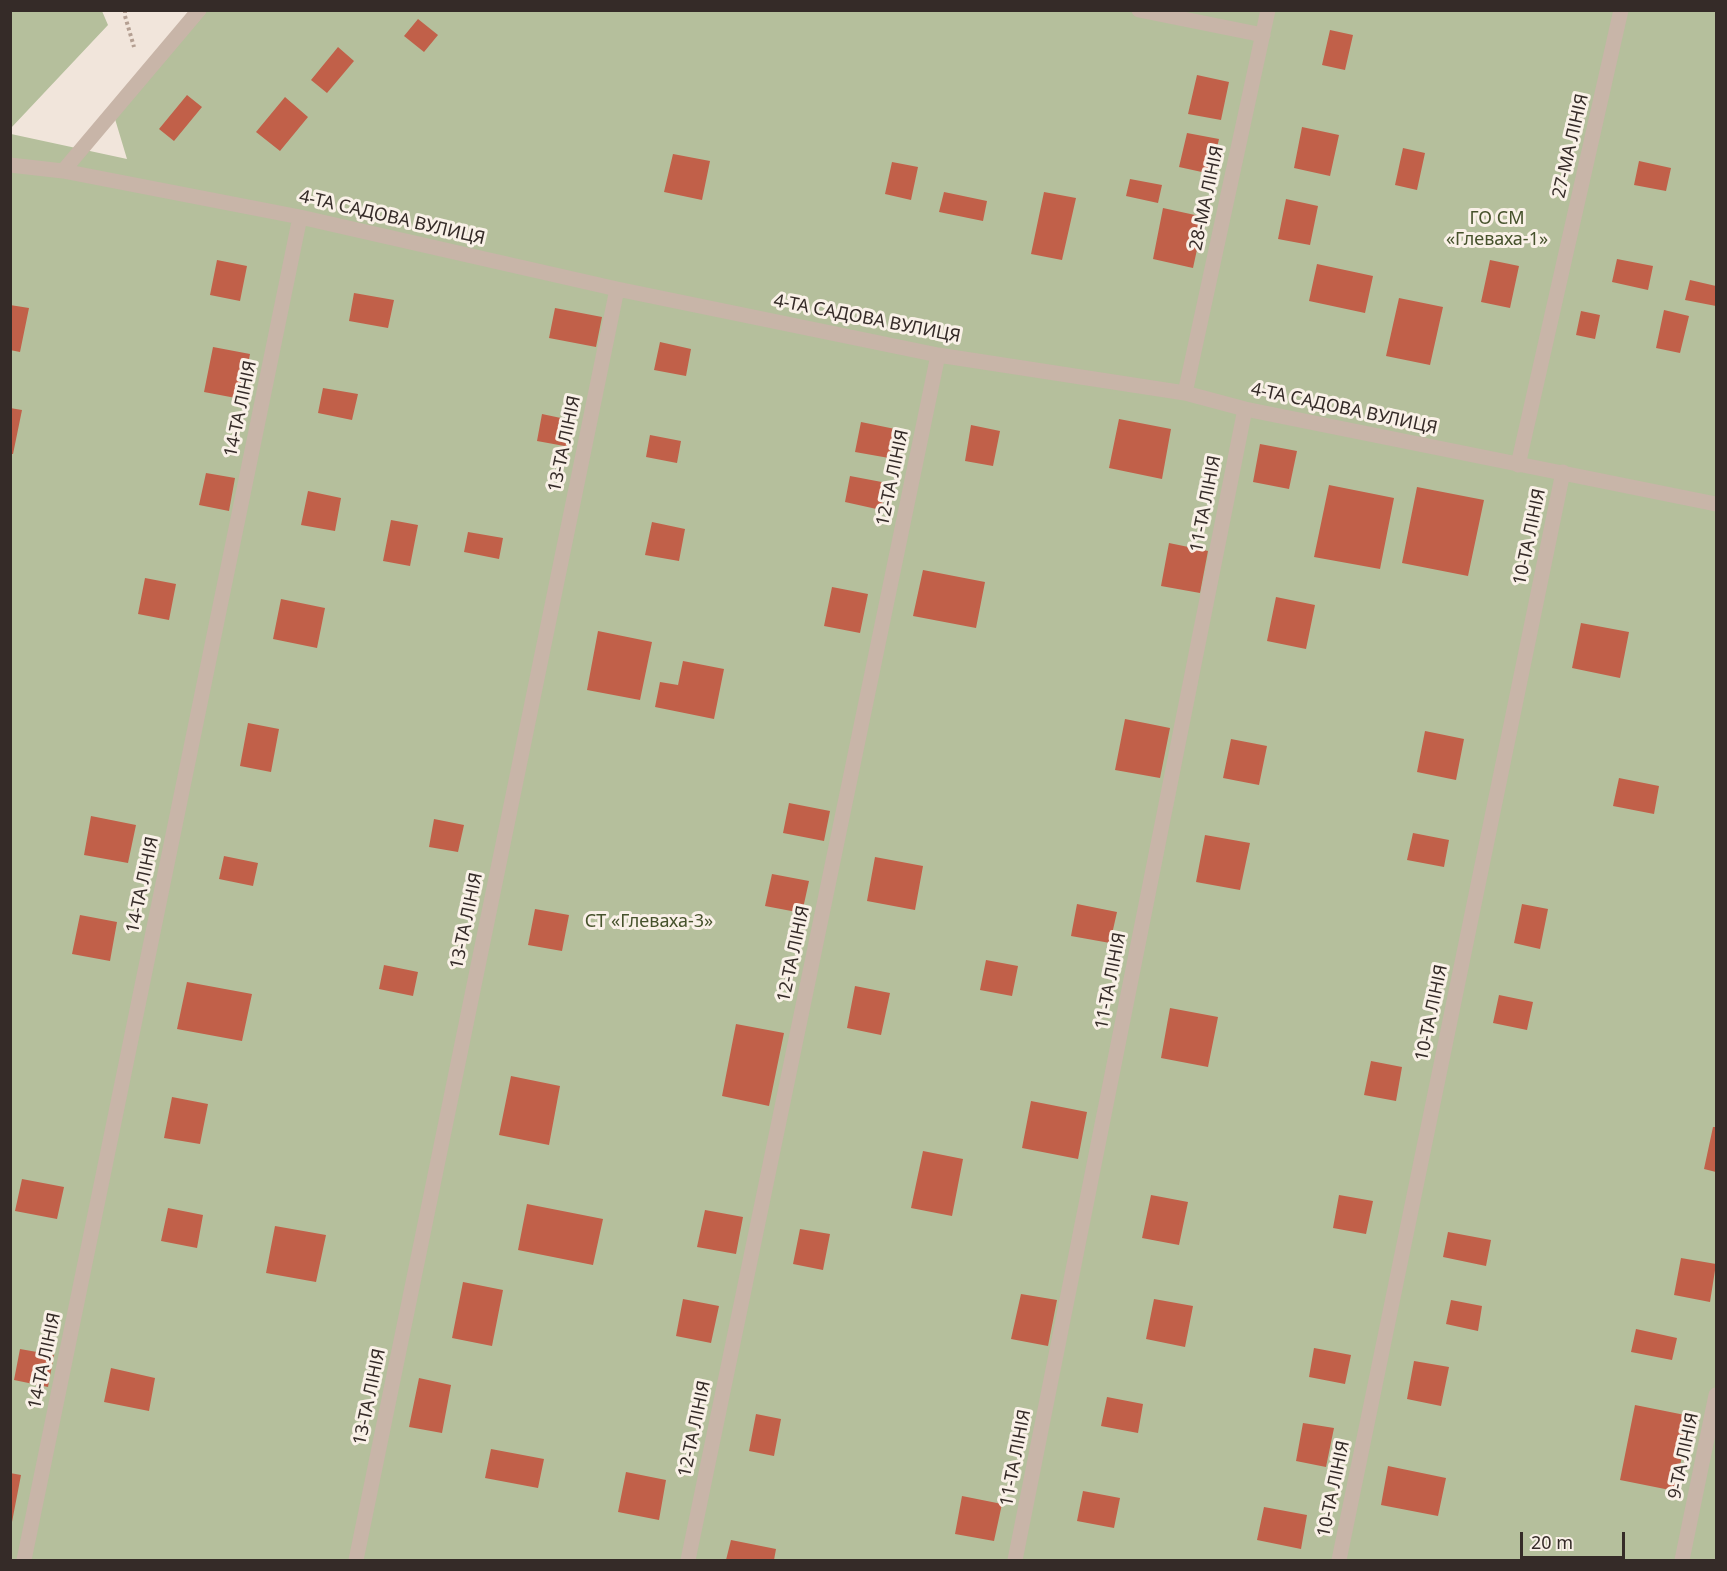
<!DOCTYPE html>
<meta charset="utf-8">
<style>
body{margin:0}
#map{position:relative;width:1727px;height:1571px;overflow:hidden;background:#f1e5db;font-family:"Noto Sans",sans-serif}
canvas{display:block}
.frame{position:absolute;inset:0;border:12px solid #352b28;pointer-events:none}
.scale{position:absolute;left:1520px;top:1532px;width:105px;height:27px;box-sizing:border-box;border:3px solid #352b28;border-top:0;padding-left:8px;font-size:18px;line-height:21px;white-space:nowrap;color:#352b28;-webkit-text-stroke:4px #f9f0e7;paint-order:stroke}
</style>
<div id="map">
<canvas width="1727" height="1571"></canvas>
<div class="frame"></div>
<div class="scale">20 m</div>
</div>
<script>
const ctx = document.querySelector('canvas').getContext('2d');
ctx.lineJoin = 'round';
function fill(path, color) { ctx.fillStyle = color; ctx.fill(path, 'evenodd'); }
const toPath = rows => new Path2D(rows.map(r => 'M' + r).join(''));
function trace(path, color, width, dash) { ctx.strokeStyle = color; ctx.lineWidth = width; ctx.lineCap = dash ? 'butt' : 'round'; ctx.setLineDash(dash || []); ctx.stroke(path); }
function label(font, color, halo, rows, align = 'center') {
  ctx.font = font + ' "Noto Sans",sans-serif'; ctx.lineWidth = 6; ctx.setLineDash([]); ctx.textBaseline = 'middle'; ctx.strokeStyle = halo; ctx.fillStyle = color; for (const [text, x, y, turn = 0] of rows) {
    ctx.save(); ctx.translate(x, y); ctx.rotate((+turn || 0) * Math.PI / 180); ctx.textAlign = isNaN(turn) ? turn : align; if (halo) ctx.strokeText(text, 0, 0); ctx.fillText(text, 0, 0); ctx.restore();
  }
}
fill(toPath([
 [11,10,102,11,108,25,11,128],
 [207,11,1716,11,1716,1560,11,1560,11,134,127,159,115,119]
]), '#b5bf9c');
fill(toPath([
 [418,19,438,35,424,52,404,36],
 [1330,30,1353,35,1345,70,1322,65],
 [338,47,354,61,327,93,311,80],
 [1197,75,1229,82,1221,120,1188,114],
 [187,95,202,107,174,141,159,129],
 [285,97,308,117,280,151,256,132],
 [1302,127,1339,135,1330,176,1294,168],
 [1187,133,1219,139,1211,174,1179,167],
 [1403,148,1425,153,1417,190,1395,185],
 [673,154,710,161,702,200,664,192],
 [1639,161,1671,168,1666,191,1634,185],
 [892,162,918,167,911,200,885,194],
 [1130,179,1162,185,1158,203,1126,196],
 [944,192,987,201,983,221,939,212],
 [1044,192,1076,198,1062,260,1031,254],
 [1286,199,1318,206,1310,245,1278,239],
 [1163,208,1204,217,1193,268,1153,259],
 [1617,259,1653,266,1648,290,1612,282],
 [217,260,247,266,240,301,210,295],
 [1490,260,1519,266,1510,308,1481,302],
 [1317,264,1373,276,1365,313,1309,301],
 [1690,280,1716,286,1716,306,1685,300],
 [354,293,394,300,388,328,349,321],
 [1399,298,1443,307,1430,365,1386,356],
 [10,305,29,308,20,352,10,350],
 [555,308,602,317,596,347,549,338],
 [1664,310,1689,316,1680,353,1656,348],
 [1581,311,1600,315,1595,339,1576,335],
 [660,342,691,349,686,376,654,370],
 [213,347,250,354,241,399,204,392],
 [323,388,358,394,352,420,318,413],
 [10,408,22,410,13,454,10,454],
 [542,414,575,421,570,447,537,441],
 [1119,419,1171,429,1162,479,1109,468],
 [861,422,895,429,889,458,855,452],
 [971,425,1000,431,993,466,965,461],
 [650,435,681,441,677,463,646,457],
 [1260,444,1297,451,1289,489,1253,482],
 [206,473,235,478,229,511,199,505],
 [850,476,887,483,881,510,845,502],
 [1329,485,1394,498,1380,569,1314,557],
 [1417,487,1484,500,1468,576,1402,563],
 [308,491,341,498,335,531,301,525],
 [391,520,418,525,410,566,383,561],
 [652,522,685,529,679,561,645,555],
 [468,532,503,538,499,559,464,552],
 [1169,543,1208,551,1200,593,1161,586],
 [923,570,985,582,976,628,913,616],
 [145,578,176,584,169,620,138,614],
 [832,587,868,594,860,633,824,626],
 [1276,597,1315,605,1306,649,1267,641],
 [281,599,325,608,317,648,273,639],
 [1581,623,1629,632,1620,678,1572,668],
 [598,631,652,642,640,700,587,690],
 [683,661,724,669,714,719,655,707,660,682,678,685],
 [1125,719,1170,728,1160,778,1115,770],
 [248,723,279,729,271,772,240,766],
 [1425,731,1464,739,1456,780,1417,772],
 [1231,739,1267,746,1259,785,1223,778],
 [1619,778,1659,786,1654,814,1613,806],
 [789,803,830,811,824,841,783,833],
 [91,816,136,825,128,863,84,855],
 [434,819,464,825,458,852,429,847],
 [1413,833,1449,840,1444,867,1407,860],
 [1205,835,1250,843,1240,890,1196,882],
 [224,856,258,863,253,886,219,879],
 [875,857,923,866,915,910,867,901],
 [772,874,809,881,802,913,765,906],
 [1077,904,1117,912,1110,943,1071,936],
 [1522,904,1548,909,1540,949,1514,943],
 [535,909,569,915,562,951,528,945],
 [80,915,117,922,110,961,72,954],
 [986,960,1018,966,1012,996,980,990],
 [384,965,418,972,413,996,379,989],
 [187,982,252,994,242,1041,177,1029],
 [855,986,890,993,881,1035,847,1028],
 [1499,995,1533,1002,1527,1030,1493,1023],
 [1170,1008,1218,1017,1208,1067,1161,1058],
 [736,1024,784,1033,769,1106,722,1096],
 [1371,1061,1402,1067,1396,1101,1364,1095],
 [511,1076,560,1086,549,1145,499,1135],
 [172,1097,208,1104,200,1144,164,1138],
 [1031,1101,1087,1112,1078,1159,1022,1148],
 [1713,1127,1716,1127,1716,1172,1704,1169],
 [923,1151,963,1159,952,1216,911,1208],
 [22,1179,64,1187,57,1219,15,1211],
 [1151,1195,1188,1202,1179,1245,1142,1238],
 [1339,1195,1373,1201,1366,1234,1333,1228],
 [527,1204,603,1219,593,1265,518,1250],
 [168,1208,203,1215,197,1248,161,1241],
 [705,1210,743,1217,736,1254,697,1247],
 [275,1226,326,1235,316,1282,266,1273],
 [800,1229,830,1234,823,1270,793,1264],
 [1448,1232,1491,1240,1486,1266,1443,1257],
 [1681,1258,1716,1264,1710,1302,1674,1295],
 [463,1282,503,1290,492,1346,452,1338],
 [1021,1294,1057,1300,1048,1346,1011,1339],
 [683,1299,719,1306,711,1343,676,1336],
 [1154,1299,1193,1306,1185,1347,1146,1339],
 [1451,1300,1482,1306,1478,1331,1446,1324],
 [1636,1329,1677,1338,1672,1360,1631,1352],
 [1314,1348,1351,1355,1345,1384,1309,1377],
 [20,1349,54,1355,48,1387,14,1380],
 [1414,1361,1449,1367,1441,1406,1407,1399],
 [111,1368,155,1378,149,1411,104,1402],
 [419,1378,451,1385,442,1433,409,1427],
 [1107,1397,1143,1404,1138,1433,1101,1426],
 [1635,1405,1690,1416,1675,1491,1620,1480],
 [756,1414,781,1419,774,1456,749,1451],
 [1303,1423,1334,1428,1326,1467,1296,1461],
 [491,1449,544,1459,538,1488,485,1478],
 [1388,1466,1446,1478,1438,1516,1381,1505],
 [626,1472,666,1480,659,1520,618,1512],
 [10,1473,21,1475,12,1522,10,1522],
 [1083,1491,1120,1498,1114,1528,1077,1521],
 [962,1496,1002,1504,994,1541,955,1534],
 [1264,1507,1307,1515,1301,1549,1257,1540],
 [731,1540,776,1549,774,1560,726,1560]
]), '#c16049');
trace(toPath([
 [125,10,125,16,134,47]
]), '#b49f92', 4, [3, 3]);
trace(toPath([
 [1139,10,1263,35],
 [10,165,63,171,300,217,617,289,938,355,1185,393,1245,409,1716,504],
 [63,171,199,10],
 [1185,393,1268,10],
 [1518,465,1621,10],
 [24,1560,300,217],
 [356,1560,617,289],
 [688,1560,938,355],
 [1015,1560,1245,409],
 [1339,1560,1563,472],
 [1682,1560,1716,1395]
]), '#c8b5a8', 15);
label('18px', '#352b28', '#f9f0e7', [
 ["27-МА ЛІНІЯ",1571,146,-77],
 ["28-МА ЛІНІЯ",1207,198,-78],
 ["4-ТА САДОВА ВУЛИЦЯ",392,218,13],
 ["4-ТА САДОВА ВУЛИЦЯ",867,319,11],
 ["14-ТА ЛІНІЯ",241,409,-78],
 ["4-ТА САДОВА ВУЛИЦЯ",1344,409,12],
 ["13-ТА ЛІНІЯ",565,444,-78],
 ["12-ТА ЛІНІЯ",893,478,-78],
 ["11-ТА ЛІНІЯ",1206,504,-79],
 ["10-ТА ЛІНІЯ",1530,537,-78],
 ["14-ТА ЛІНІЯ",143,885,-78],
 ["13-ТА ЛІНІЯ",467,921,-78],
 ["12-ТА ЛІНІЯ",794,954,-78],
 ["11-ТА ЛІНІЯ",1111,981,-79],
 ["10-ТА ЛІНІЯ",1432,1013,-78],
 ["14-ТА ЛІНІЯ",45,1361,-78],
 ["13-ТА ЛІНІЯ",370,1397,-78],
 ["12-ТА ЛІНІЯ",695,1429,-78],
 ["9-ТА ЛІНІЯ",1684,1456,-78],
 ["11-ТА ЛІНІЯ",1016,1458,-79],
 ["10-ТА ЛІНІЯ",1334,1489,-78]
]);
label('18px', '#46522c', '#f9f0e7', [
 ["ГО СМ",1497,219],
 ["«Глеваха-1»",1497,240],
 ["СТ «Глеваха-3»",649,922]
]);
</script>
